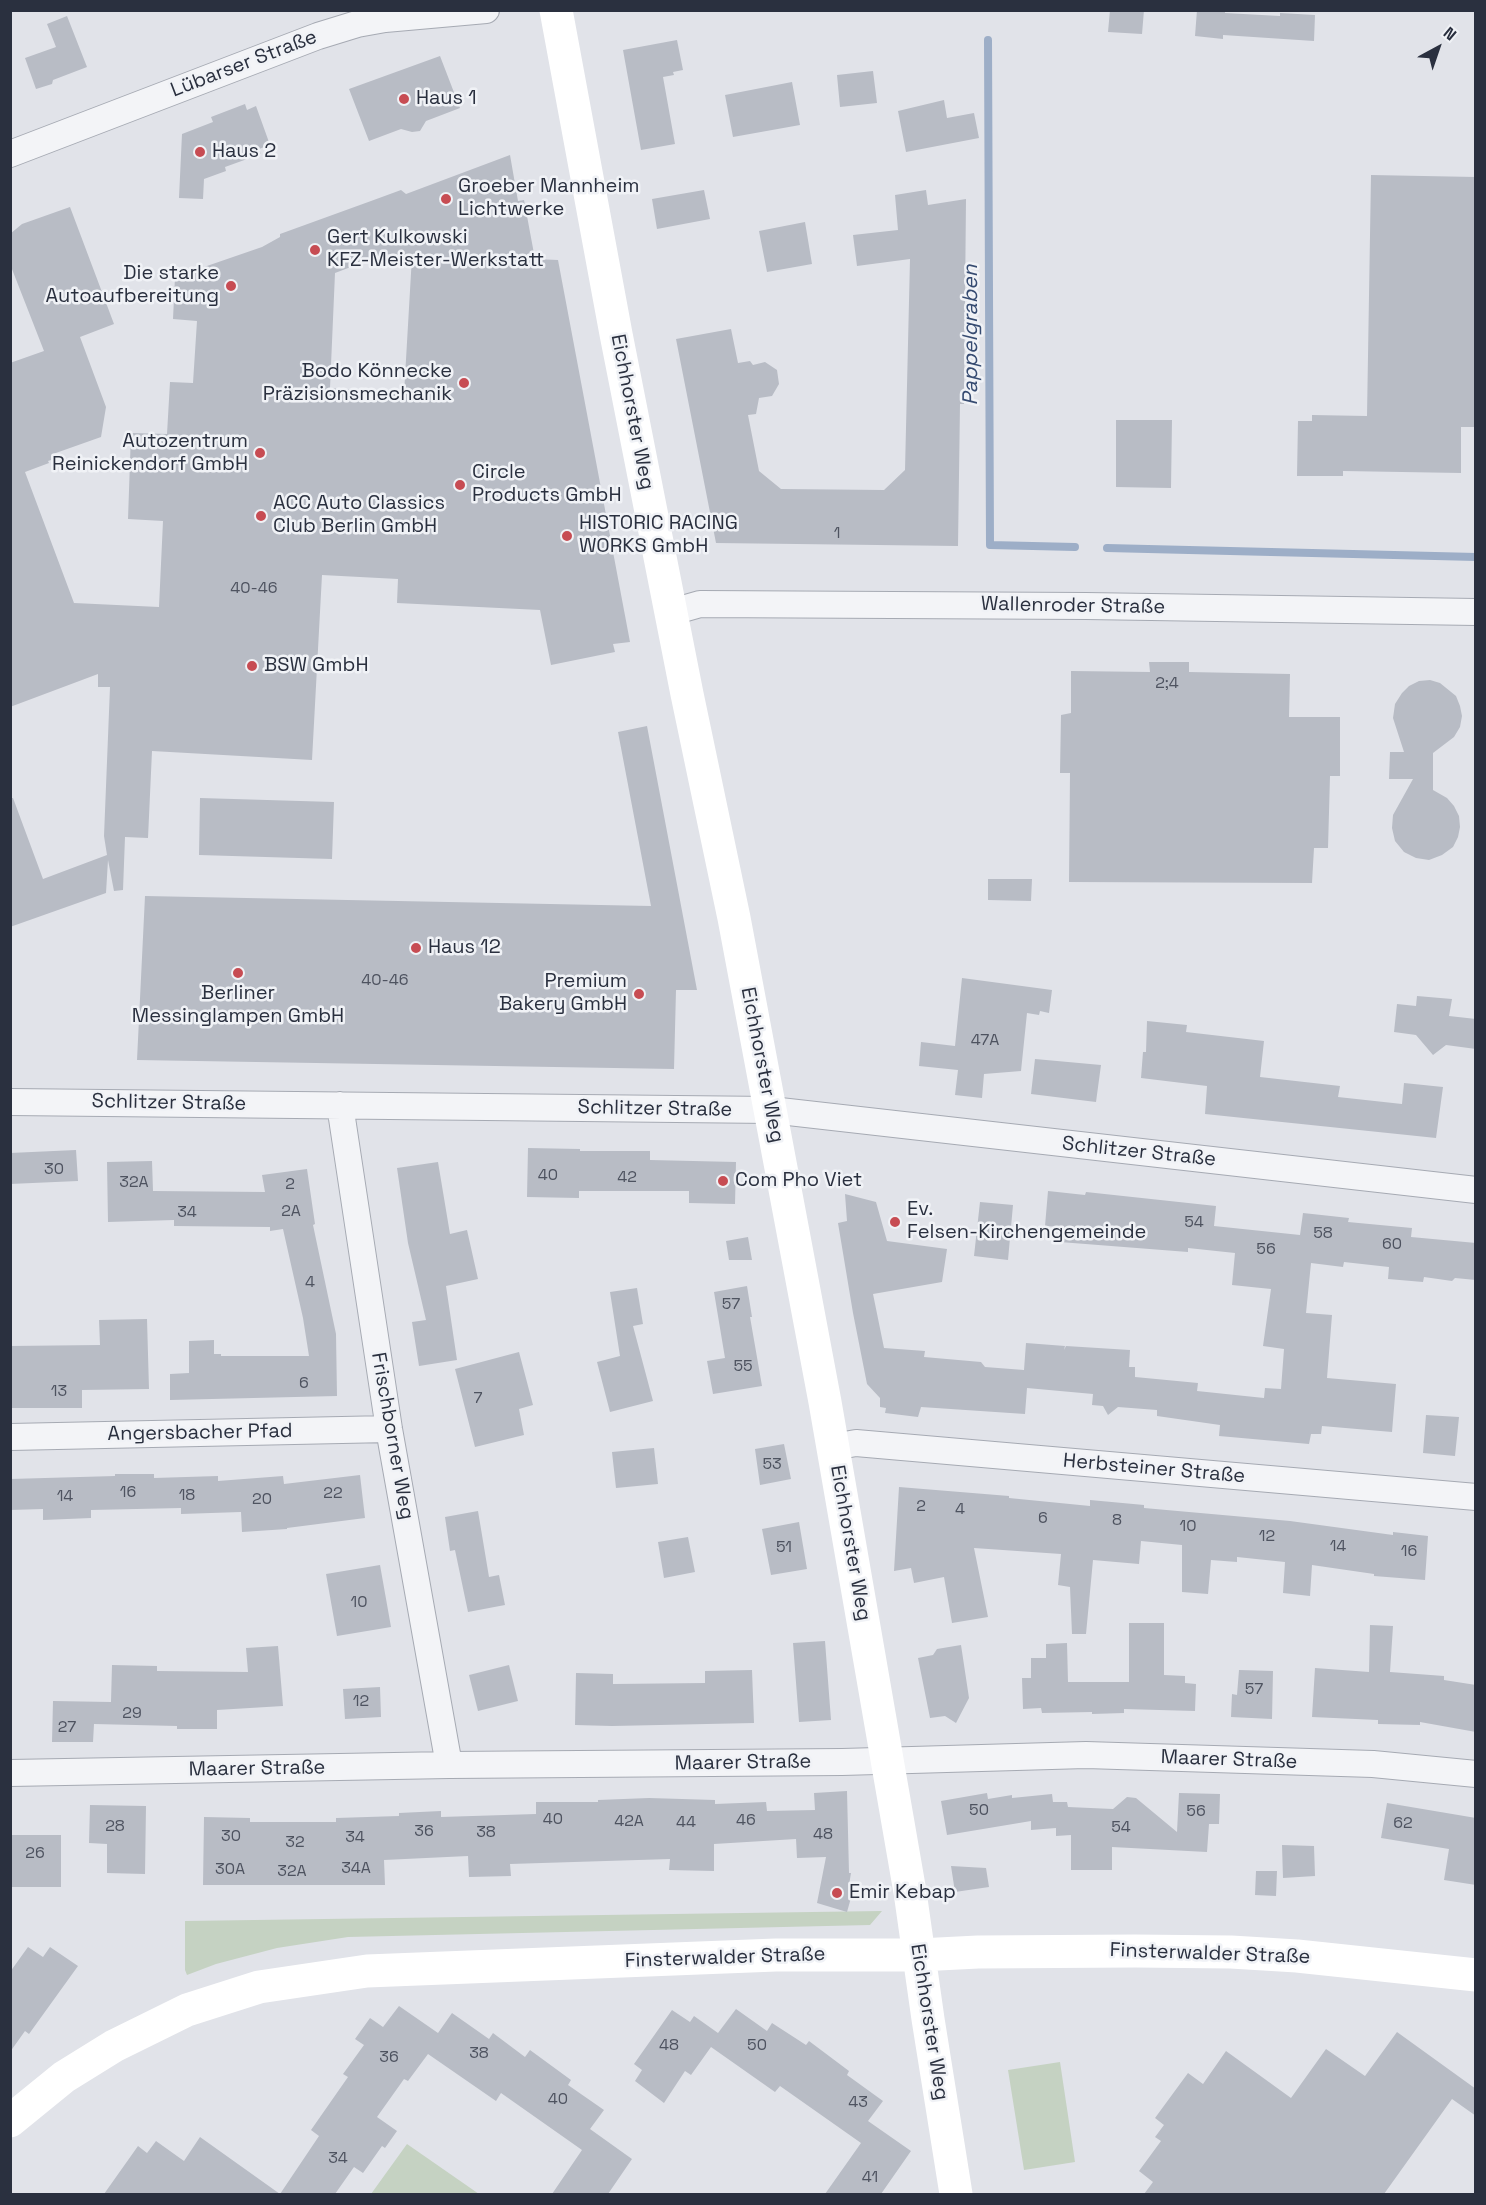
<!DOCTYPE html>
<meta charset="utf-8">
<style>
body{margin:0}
#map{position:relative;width:1486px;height:2205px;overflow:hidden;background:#e1e3e9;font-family:"Space Grotesk",sans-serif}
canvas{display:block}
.frame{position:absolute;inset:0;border:12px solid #2a303f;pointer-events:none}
.north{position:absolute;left:1408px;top:18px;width:60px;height:60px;-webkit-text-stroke:4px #f0f2f6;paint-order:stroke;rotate:40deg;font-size:16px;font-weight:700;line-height:24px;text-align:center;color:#2a303f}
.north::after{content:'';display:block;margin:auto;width:21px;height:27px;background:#2a303f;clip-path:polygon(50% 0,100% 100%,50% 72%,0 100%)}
</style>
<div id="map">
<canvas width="1486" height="2205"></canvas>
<div class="frame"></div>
<div class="north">N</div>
</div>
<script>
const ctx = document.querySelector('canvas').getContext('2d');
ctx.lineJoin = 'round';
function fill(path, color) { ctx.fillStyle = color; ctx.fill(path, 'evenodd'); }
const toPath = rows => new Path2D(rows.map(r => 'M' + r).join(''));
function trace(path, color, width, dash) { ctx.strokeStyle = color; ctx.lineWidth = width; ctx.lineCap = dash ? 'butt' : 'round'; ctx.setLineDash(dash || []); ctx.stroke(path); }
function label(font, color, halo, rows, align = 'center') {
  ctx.font = font + ' "Space Grotesk",sans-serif'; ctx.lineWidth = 5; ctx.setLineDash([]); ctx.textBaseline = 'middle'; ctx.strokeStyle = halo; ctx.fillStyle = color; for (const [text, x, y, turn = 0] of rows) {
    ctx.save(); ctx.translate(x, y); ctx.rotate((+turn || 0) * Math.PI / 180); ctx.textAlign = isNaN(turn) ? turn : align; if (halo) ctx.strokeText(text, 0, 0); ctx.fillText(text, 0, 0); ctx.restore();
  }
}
fill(toPath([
 [882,1911,870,1925,348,1937,277,1948,216,1964,187,1975,185,1970,185,1921],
 [1060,2062,1075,2162,1024,2170,1008,2070],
 [407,2144,479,2194,371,2194]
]), '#c5d2c2');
trace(toPath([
 [988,40,990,545,1075,547],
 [1107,548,1476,557]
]), '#9daec7', 8);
fill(toPath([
 [1110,10,1144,10,1142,34,1108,32],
 [1197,10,1225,10,1225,13,1280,16,1280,13,1315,15,1314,41,1223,35,1223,39,1195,36],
 [67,16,87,67,53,80,52,84,36,89,25,58,56,47,47,24],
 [677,40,683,70,673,72,674,75,663,77,675,144,641,150,623,50],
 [440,56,460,108,426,121,420,131,412,132,401,129,369,141,349,89],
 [873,71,877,103,840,107,837,75],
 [792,82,800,125,733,137,725,95],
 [944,100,947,118,974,113,979,138,906,152,898,111],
 [245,104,247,110,256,106,270,145,259,149,261,154,225,167,226,171,204,179,203,199,179,198,182,134,213,122,211,117],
 [510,155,518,201,524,200,535,259,558,260,630,642,613,644,615,652,551,665,540,610,397,603,398,579,322,575,312,760,152,751,148,838,125,837,123,890,114,891,108,860,106,893,10,927,10,798,13,798,43,879,107,855,104,836,110,687,98,687,98,674,10,707,10,363,44,351,10,264,10,234,22,224,70,207,114,324,80,337,106,407,101,437,53,454,54,459,48,461,49,463,25,472,74,603,159,607,163,521,128,519,131,433,167,434,170,382,193,383,197,321,173,319,175,277,262,247,280,237,280,234,371,201,401,190,406,194],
 [385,254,412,256,404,394,330,388,335,273],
 [1371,175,1476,177,1476,427,1461,427,1461,473,1343,471,1343,476,1297,476,1298,421,1312,421,1312,415,1367,416],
 [704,190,710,219,657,229,652,199],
 [926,190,928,205,966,199,964,404,960,404,958,546,716,543,676,339,731,329,738,363,750,361,753,365,765,362,777,370,779,384,772,396,759,398,756,414,748,415,759,471,781,489,884,490,905,470,910,259,857,266,853,235,898,230,895,195],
 [805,222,812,264,767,272,759,231],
 [1116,420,1172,420,1171,488,1116,487],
 [1149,662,1189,662,1189,672,1290,674,1289,717,1340,717,1340,776,1330,776,1328,848,1314,848,1312,883,1069,882,1070,773,1060,773,1061,715,1071,713,1071,671,1150,672],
 [1430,680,1440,683,1456,696,1460,706,1462,716,1460,727,1454,737,1433,753,1433,790,1447,798,1454,806,1459,816,1460,827,1458,837,1453,847,1442,855,1429,860,1416,858,1404,852,1395,841,1392,828,1393,815,1413,779,1389,779,1390,752,1404,752,1393,718,1395,704,1402,693,1409,686,1419,681],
 [647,726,697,990,676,990,674,1069,137,1060,145,896,651,906,618,732],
 [200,798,334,802,332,859,199,855],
 [988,879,1032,879,1031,901,988,900],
 [962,978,1052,990,1049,1013,1040,1011,1039,1015,1027,1013,1021,1071,984,1074,982,1098,955,1095,958,1070,919,1066,921,1042,955,1046],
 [1417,996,1452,999,1449,1016,1476,1019,1476,1049,1446,1045,1433,1055,1416,1035,1394,1032,1397,1004,1416,1006],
 [1147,1021,1187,1025,1186,1032,1264,1041,1260,1077,1340,1086,1338,1097,1402,1104,1404,1083,1443,1087,1436,1138,1205,1114,1207,1086,1141,1078,1143,1052,1146,1052],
 [1035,1059,1101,1065,1096,1102,1031,1094],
 [528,1148,580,1149,580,1151,650,1151,650,1160,736,1162,735,1204,689,1203,689,1191,579,1191,579,1198,527,1197],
 [76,1150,78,1181,10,1184,10,1153],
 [152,1161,153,1191,265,1192,262,1175,307,1169,315,1224,313,1225,336,1334,337,1396,170,1400,170,1374,189,1373,189,1341,214,1340,214,1354,221,1354,221,1356,309,1356,303,1318,283,1229,270,1231,270,1227,174,1226,174,1220,108,1222,107,1162],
 [438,1162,450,1234,467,1230,478,1279,446,1286,457,1360,419,1366,412,1322,426,1320,408,1243,397,1168],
 [1048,1191,1085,1195,1086,1192,1216,1206,1214,1226,1300,1235,1303,1213,1349,1218,1348,1222,1412,1228,1411,1237,1476,1243,1476,1280,1455,1278,1452,1281,1424,1277,1423,1282,1388,1279,1389,1267,1344,1262,1343,1267,1311,1263,1306,1313,1332,1315,1327,1378,1396,1384,1392,1432,1322,1426,1321,1434,1311,1434,1309,1444,1219,1436,1220,1425,1157,1416,1157,1410,1118,1407,1108,1415,1103,1406,1092,1405,1093,1394,1027,1388,1025,1414,921,1407,918,1417,885,1413,886,1408,880,1407,880,1398,867,1384,853,1313,838,1223,847,1221,845,1194,876,1202,887,1241,947,1249,942,1282,873,1294,884,1348,925,1351,924,1357,981,1362,985,1367,1024,1370,1026,1343,1065,1346,1064,1350,1066,1346,1130,1350,1129,1367,1135,1367,1135,1377,1198,1383,1197,1391,1264,1398,1265,1388,1281,1389,1284,1349,1263,1346,1271,1289,1232,1285,1235,1253,1188,1248,1188,1252,1060,1242,1061,1227,1045,1226],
 [980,1202,1013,1205,1008,1260,974,1256],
 [748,1237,752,1260,729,1260,726,1241],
 [747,1286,752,1317,750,1317,762,1386,713,1394,707,1361,725,1358,714,1292],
 [637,1288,643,1324,633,1326,653,1401,610,1412,597,1362,620,1356,610,1292],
 [147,1319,149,1389,82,1390,82,1408,10,1408,10,1346,100,1345,99,1320],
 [519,1352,533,1405,519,1409,524,1435,475,1447,455,1369],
 [1426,1415,1459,1417,1455,1456,1423,1453],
 [784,1444,791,1479,760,1485,755,1449],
 [654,1448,658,1484,616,1488,612,1452],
 [115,1474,154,1474,154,1478,218,1476,218,1481,283,1476,284,1484,360,1475,365,1518,287,1528,287,1529,242,1532,241,1512,181,1514,181,1508,91,1510,91,1518,43,1520,43,1509,10,1510,10,1479,115,1476],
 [899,1487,1009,1496,1009,1498,1090,1506,1090,1500,1144,1505,1144,1508,1290,1521,1393,1535,1393,1532,1428,1536,1425,1580,1374,1576,1374,1574,1312,1565,1310,1596,1283,1593,1285,1562,1237,1557,1237,1562,1211,1560,1208,1594,1182,1592,1182,1545,1141,1541,1139,1564,1093,1560,1086,1634,1072,1634,1070,1587,1058,1585,1061,1554,974,1548,988,1617,952,1623,944,1577,914,1583,911,1568,894,1571],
 [478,1511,489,1577,499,1575,505,1605,468,1612,455,1550,450,1551,445,1517],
 [799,1522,807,1569,771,1575,762,1529],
 [688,1537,695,1572,664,1578,658,1542],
 [380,1565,391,1627,337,1636,326,1574],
 [1129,1623,1164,1623,1164,1675,1185,1676,1185,1683,1196,1684,1195,1711,1124,1709,1124,1713,1092,1714,1092,1712,1042,1713,1041,1708,1023,1709,1022,1678,1031,1678,1031,1658,1046,1658,1046,1644,1067,1643,1068,1682,1129,1682],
 [1370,1625,1393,1626,1390,1672,1444,1676,1444,1680,1476,1685,1476,1732,1420,1722,1420,1725,1378,1724,1378,1720,1312,1717,1315,1668,1369,1672],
 [825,1641,831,1720,799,1722,793,1643],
 [961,1645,969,1698,956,1723,945,1716,930,1718,918,1658,933,1655,937,1649],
 [278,1646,283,1706,217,1710,217,1729,177,1729,177,1726,94,1724,93,1742,52,1742,53,1701,111,1702,112,1665,157,1666,157,1671,248,1672,246,1648],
 [509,1665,518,1701,478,1711,469,1675],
 [752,1670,754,1723,612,1726,575,1725,576,1673,613,1674,613,1684,705,1683,705,1671],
 [1239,1670,1273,1671,1272,1719,1231,1717,1232,1694,1237,1695],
 [380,1687,381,1717,345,1719,343,1689],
 [847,1791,849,1873,851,1873,849,1885,854,1887,847,1912,817,1903,826,1857,797,1858,796,1839,714,1844,714,1871,669,1870,670,1859,510,1864,511,1876,469,1877,468,1856,384,1860,385,1885,203,1885,204,1817,250,1818,250,1822,336,1822,336,1818,399,1816,399,1813,441,1811,441,1817,536,1814,536,1802,598,1802,598,1800,649,1798,715,1800,715,1804,766,1802,767,1811,815,1810,814,1793],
 [987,1793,988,1799,1012,1795,1012,1798,1052,1794,1053,1802,1067,1802,1068,1807,1113,1809,1127,1797,1136,1798,1177,1832,1179,1793,1220,1794,1219,1824,1209,1824,1207,1852,1112,1847,1112,1870,1071,1870,1071,1835,1056,1836,1056,1828,1031,1830,1031,1821,947,1835,941,1801],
 [1387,1803,1476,1818,1476,1885,1444,1880,1449,1849,1381,1838],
 [90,1805,146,1806,145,1874,107,1873,107,1844,89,1843],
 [10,1835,61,1835,61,1887,10,1887],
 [1282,1845,1314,1846,1315,1876,1283,1878],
 [951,1866,986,1868,989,1887,955,1892],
 [1256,1871,1277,1871,1276,1896,1255,1895],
 [28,1947,43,1957,50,1947,78,1966,29,2034,25,2031,10,2052,10,1972],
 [399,2006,438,2033,452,2013,489,2039,493,2033,525,2057,530,2050,571,2080,568,2085,604,2110,590,2129,632,2159,608,2194,552,2194,582,2150,501,2093,496,2101,428,2054,408,2081,404,2079,377,2117,397,2131,385,2148,382,2146,363,2173,354,2167,335,2194,104,2194,138,2146,147,2153,156,2141,184,2161,200,2137,280,2194,319,2136,311,2130,348,2077,343,2074,364,2045,355,2039,370,2018,383,2027],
 [736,2009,767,2031,772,2023,806,2045,809,2041,849,2071,847,2075,883,2101,868,2121,911,2151,881,2194,825,2194,861,2143,780,2086,775,2092,711,2047,691,2075,685,2071,664,2103,635,2081,642,2070,634,2064,672,2010,690,2022,694,2016,718,2033],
 [1397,2032,1476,2089,1476,2116,1452,2099,1384,2194,1144,2194,1153,2182,1139,2171,1161,2141,1155,2137,1164,2125,1155,2118,1188,2073,1203,2084,1226,2051,1291,2098,1326,2049,1365,2076]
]), '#b8bcc5');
const street = toPath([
 [10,154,318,36,357,24,385,19,486,10],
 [672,612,700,604,1086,606,1476,612],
 [10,1102,771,1110,1476,1190],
 [340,1105,389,1429,449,1765],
 [10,1437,389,1429],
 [833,1447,856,1443,1476,1497],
 [10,1773,449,1765,842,1762,1086,1755,1373,1764,1476,1774]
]);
trace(street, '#a6aab3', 28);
trace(street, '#f3f4f7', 26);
trace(toPath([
 [556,10,616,334,687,694,734,918,825,1402,910,1892,928,2019,956,2194],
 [10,2121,64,2077,114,2046,187,2010,259,1987,367,1971,776,1955,919,1955,978,1952,1135,1951,1231,1952,1297,1956,1476,1975]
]), '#fff', 33);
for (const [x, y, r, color] of [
 [404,99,6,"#c74c53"],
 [200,152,6,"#c74c53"],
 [446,199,6,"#c74c53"],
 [315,250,6,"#c74c53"],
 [231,286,6,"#c74c53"],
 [464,383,6,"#c74c53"],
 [260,453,6,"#c74c53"],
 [460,485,6,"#c74c53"],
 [261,516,6,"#c74c53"],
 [567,536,6,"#c74c53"],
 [252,666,6,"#c74c53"],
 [416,948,6,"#c74c53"],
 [238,973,6,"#c74c53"],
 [639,994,6,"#c74c53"],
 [723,1181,6,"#c74c53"],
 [895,1222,6,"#c74c53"],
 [837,1893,6,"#c74c53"]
]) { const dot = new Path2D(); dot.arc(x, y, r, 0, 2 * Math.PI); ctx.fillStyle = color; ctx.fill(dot); trace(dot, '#f0f2f6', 2); }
label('16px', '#4e5360', null, [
 ["1",837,534],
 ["40-46",254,589],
 ["2;4",1167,684],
 ["40-46",385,981],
 ["47A",985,1041],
 ["30",54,1170],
 ["40",548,1176],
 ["42",627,1178],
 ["32A",134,1183],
 ["2",290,1185],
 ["2A",291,1212],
 ["34",187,1213],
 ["54",1194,1223],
 ["58",1323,1234],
 ["60",1392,1245],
 ["56",1266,1250],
 ["4",310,1283],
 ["57",731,1305],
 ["55",743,1367],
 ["6",304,1384],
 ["13",59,1392],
 ["7",478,1399],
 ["53",772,1465],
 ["16",128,1493],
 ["22",333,1494],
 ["18",187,1496],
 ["14",65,1497],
 ["20",262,1500],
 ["2",921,1507],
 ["4",960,1510],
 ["6",1043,1519],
 ["8",1117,1521],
 ["10",1188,1527],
 ["12",1267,1537],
 ["14",1338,1547],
 ["51",784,1548],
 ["16",1409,1552],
 ["10",359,1603],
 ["57",1254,1690],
 ["12",361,1702],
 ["29",132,1714],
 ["27",67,1728],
 ["50",979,1811],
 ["56",1196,1812],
 ["40",553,1820],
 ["46",746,1821],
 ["42A",629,1822],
 ["44",686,1823],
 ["62",1403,1824],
 ["28",115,1827],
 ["54",1121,1828],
 ["36",424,1832],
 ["38",486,1833],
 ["48",823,1835],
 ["30",231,1837],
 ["34",355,1838],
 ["32",295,1843],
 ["26",35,1854],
 ["34A",356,1869],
 ["30A",230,1870],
 ["32A",292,1872],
 ["48",669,2046],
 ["50",757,2046],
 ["38",479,2054],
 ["36",389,2058],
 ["40",558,2100],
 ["43",858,2103],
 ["34",338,2159],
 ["41",870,2178]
]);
label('20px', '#2a303f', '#f0f2f6', [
 ["Lübarser Straße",244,64,-21],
 ["Eichhorster Weg",632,412,79],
 ["Wallenroder Straße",1073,606,1],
 ["Eichhorster Weg",762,1065,79],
 ["Schlitzer Straße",169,1103,1],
 ["Schlitzer Straße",655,1109,1],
 ["Schlitzer Straße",1139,1152,6],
 ["Angersbacher Pfad",200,1433,-1],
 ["Frischborner Weg",392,1436,80],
 ["Herbsteiner Straße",1154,1469,5],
 ["Eichhorster Weg",850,1543,80],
 ["Maarer Straße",1229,1760,2],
 ["Maarer Straße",743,1763,-1],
 ["Maarer Straße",257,1769,-1],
 ["Finsterwalder Straße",1210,1954,2],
 ["Finsterwalder Straße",725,1958,-2],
 ["Eichhorster Weg",929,2022,81]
]);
label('20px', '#2a303f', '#f0f2f6', [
 ["Haus 1",416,99],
 ["Haus 2",212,152],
 ["Groeber Mannheim",458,187],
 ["Lichtwerke",458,210],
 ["Gert Kulkowski",327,238],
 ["KFZ-Meister-Werkstatt",327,261],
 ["Die starke",219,274,"right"],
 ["Autoaufbereitung",219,297,"right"],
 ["Bodo Könnecke",452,372,"right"],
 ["Präzisionsmechanik",452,395,"right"],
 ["Autozentrum",248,442,"right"],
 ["Reinickendorf GmbH",248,465,"right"],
 ["Circle",472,473],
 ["Products GmbH",472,496],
 ["ACC Auto Classics",273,504],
 ["Club Berlin GmbH",273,527],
 ["HISTORIC RACING",579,524],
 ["WORKS GmbH",579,547],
 ["BSW GmbH",264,666],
 ["Haus 12",428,948],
 ["Premium",627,982,"right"],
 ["Bakery GmbH",627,1005,"right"],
 ["Berliner",238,994,"center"],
 ["Messinglampen GmbH",238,1017,"center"],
 ["Com Pho Viet",735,1181],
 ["Ev.",907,1210],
 ["Felsen-Kirchengemeinde",907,1233],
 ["Emir Kebap",849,1893]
], 'left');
label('italic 21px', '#364b71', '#f0f2f6', [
 ["Pappelgraben",971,335,-90]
]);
</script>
